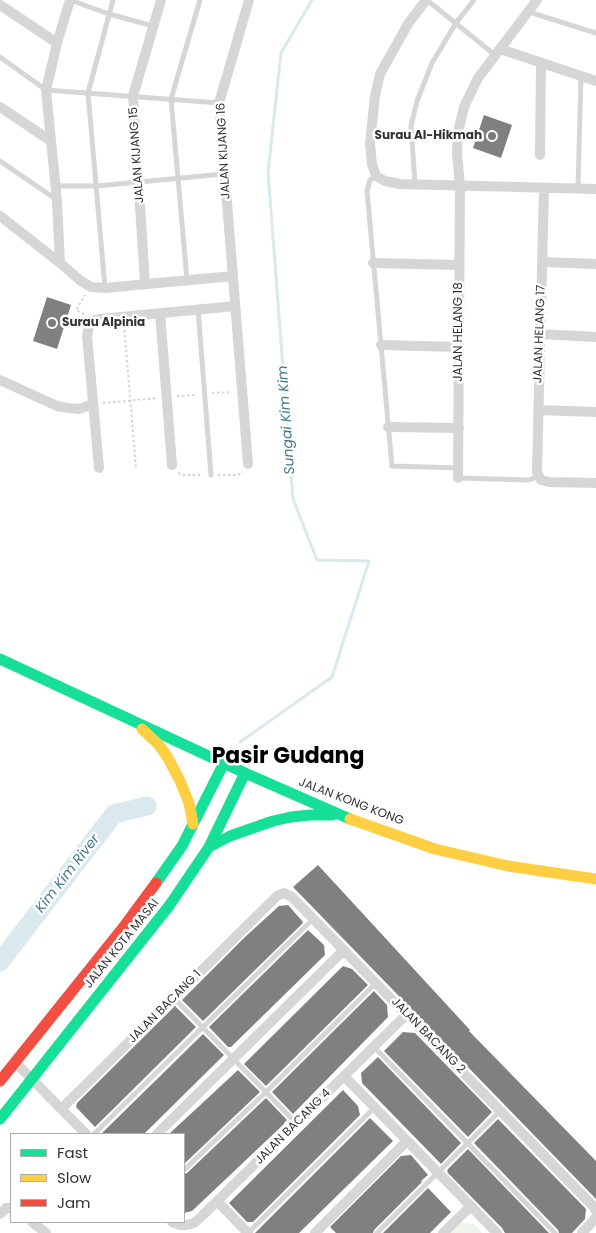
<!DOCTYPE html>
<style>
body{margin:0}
#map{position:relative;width:596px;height:1233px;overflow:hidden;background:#fff;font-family:Poppins,sans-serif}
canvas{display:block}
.legend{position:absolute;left:10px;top:1133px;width:175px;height:90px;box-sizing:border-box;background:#fff;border:1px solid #adadad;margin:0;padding:6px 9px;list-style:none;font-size:15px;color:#323232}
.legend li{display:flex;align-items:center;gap:10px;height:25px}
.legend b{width:25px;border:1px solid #adadad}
</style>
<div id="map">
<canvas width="596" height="1233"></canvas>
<ul class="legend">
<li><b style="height:6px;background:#16e098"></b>Fast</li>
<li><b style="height:6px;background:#ffcf43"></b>Slow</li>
<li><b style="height:6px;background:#f24e42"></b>Jam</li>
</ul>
</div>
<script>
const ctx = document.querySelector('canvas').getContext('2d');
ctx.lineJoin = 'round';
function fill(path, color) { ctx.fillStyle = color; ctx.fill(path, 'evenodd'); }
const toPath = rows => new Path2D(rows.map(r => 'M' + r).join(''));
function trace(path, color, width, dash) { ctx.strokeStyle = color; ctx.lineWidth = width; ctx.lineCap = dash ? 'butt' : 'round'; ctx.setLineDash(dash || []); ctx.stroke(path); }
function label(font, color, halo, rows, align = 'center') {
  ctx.font = font + ' Poppins,sans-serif'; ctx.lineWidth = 5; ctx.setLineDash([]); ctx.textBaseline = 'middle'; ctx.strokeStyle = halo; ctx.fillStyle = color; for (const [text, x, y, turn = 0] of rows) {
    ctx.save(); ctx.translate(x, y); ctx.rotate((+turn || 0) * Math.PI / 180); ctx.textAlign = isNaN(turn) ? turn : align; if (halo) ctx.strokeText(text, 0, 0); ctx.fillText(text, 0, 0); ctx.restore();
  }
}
fill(toPath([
 [459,1223,474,1224,482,1233,449,1233]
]), '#f0f2ec');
trace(toPath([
 [240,742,332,677,369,561,317,560,293,499,268,172,281,53,312,0]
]), '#dae9ee', 3);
trace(toPath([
 [0,962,114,814,147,806]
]), '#dae9ee', 19);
fill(toPath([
 [484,115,512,125,501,158,473,148],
 [47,297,71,305,57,349,33,341],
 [318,865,470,1030,469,1031,596,1161,596,1199,293,887],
 [288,905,303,922,302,924,203,1021,182,1000,245,937,279,906],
 [308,930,324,945,325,955,231,1047,228,1047,209,1027],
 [343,966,352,969,368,985,266,1086,244,1064],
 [374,991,387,1005,388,1017,293,1114,272,1092],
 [175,1006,196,1027,95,1127,76,1107,77,1103],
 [403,1032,415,1033,492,1112,468,1137,384,1051],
 [203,1034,224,1055,144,1134,103,1134,102,1133],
 [378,1057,461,1143,441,1164,362,1083,361,1073],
 [238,1070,260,1092,184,1164,184,1134,169,1134],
 [343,1090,358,1106,360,1115,253,1222,247,1222,229,1203],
 [266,1098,287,1120,284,1123,284,1124,192,1211,184,1213,184,1174,187,1173],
 [370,1118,393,1141,299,1233,255,1233],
 [498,1119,586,1209,585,1219,572,1233,559,1233,558,1230,474,1143],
 [468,1149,549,1233,505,1233,502,1228,447,1172,448,1171,447,1170],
 [411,1155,428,1175,421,1181,422,1182,374,1230,373,1233,336,1233,330,1227,401,1156],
 [428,1188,451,1212,430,1233,383,1233]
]), '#808080');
trace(toPath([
 [84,314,76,310,85,295],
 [124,325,136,468],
 [212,393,232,392],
 [177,396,197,395],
 [103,403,158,398],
 [178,473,184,475,203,475],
 [218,475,238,475,243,472]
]), '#d4d4d4', 2, [2.5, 2.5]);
trace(toPath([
 [70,0,109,14,153,26],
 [427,0,495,55],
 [529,12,596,33],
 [0,57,46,90,219,103],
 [0,161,57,200],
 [376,176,370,180,367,191,392,466,459,468],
 [415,184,411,126,417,101,432,63,456,23,474,0],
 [56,186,96,186,224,174],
 [578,188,581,76],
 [187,280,171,99,200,0],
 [105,288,88,93,113,0],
 [198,309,211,475],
 [458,478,529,480,539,476],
 [174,998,296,1123],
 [374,1047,555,1233],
 [94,1134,313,919],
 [184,1170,266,1092,376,983],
 [248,1233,374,1108],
 [377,1233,500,1111]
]), '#d6d6d6', 5);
trace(toPath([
 [426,0,408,24,380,74,375,96,370,144,372,164,376,176,385,181,400,184,596,189],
 [0,5,57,43],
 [500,49,596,81],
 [0,107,51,141],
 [540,155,541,63],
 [544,188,537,472,541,480,549,482,596,483],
 [0,216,60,263,81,281,91,287,105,288,233,276],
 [542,262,596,264],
 [60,263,57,201,46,90,57,43,70,0],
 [373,263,459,265],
 [145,284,133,96,161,0],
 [160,313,172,465],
 [540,334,596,337],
 [381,345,459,347],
 [0,380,57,406,68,408,79,409,93,404],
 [538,410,596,412],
 [388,427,459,428],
 [248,464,219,103,249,0],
 [99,468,87,336,89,326,94,320,100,319,235,306],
 [458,478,460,185,457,154,458,132,464,107,478,78,537,0],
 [15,1062,86,1134],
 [344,1076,497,1233],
 [61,1109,277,896,284,893,292,897,593,1206,596,1211],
 [157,1134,344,950],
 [217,1201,248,1233],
 [0,1214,6,1208,11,1208],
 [32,1222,46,1233],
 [172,1222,180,1225,187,1225,194,1223,200,1218,407,1014],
 [315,1233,407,1141],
 [443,1233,471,1206],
 [582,1233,593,1221,596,1217]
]), '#d6d6d6', 10);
trace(toPath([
 [0,659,245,773,350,819],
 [209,847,230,836,273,821,291,817,310,815,332,815],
 [156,883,182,846,224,763],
 [0,1119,169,906,209,847,245,773]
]), '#16e098', 11);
trace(toPath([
 [142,729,159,745,168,758,180,781,189,803,193,824],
 [350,819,435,849,508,866,596,879]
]), '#ffcf43', 11);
trace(toPath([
 [0,1081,122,929,156,883]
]), '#f24e42', 11);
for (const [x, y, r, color] of [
 [492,136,5,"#7a7a7a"],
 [52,323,5,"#7a7a7a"]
]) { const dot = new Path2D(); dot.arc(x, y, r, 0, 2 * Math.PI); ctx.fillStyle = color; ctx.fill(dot); trace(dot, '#fff', 2); }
label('bold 12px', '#323232', '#fff', [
 ["Surau Al-Hikmah",482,136],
 ["Surau Alpinia",62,323,"left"]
], 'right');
label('12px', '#323232', '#fff', [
 ["JALAN KIJANG 16",224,151,-93],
 ["JALAN KIJANG 15",137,155,-94],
 ["JALAN HELANG 18",459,332,-90],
 ["JALAN HELANG 17",540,334,-88],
 ["JALAN KONG KONG",351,802,21],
 ["JALAN KOTA MASAI",122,944,-51],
 ["JALAN BACANG 1",165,1007,-45],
 ["JALAN BACANG 2",428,1036,46],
 ["JALAN BACANG 4",293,1127,-45]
]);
label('italic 14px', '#447c90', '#fff', [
 ["Sungai Kim Kim",287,420,-94],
 ["Kim Kim River",68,874,-52]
]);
label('bold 22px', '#000', '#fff', [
 ["Pasir Gudang",288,757]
]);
</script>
